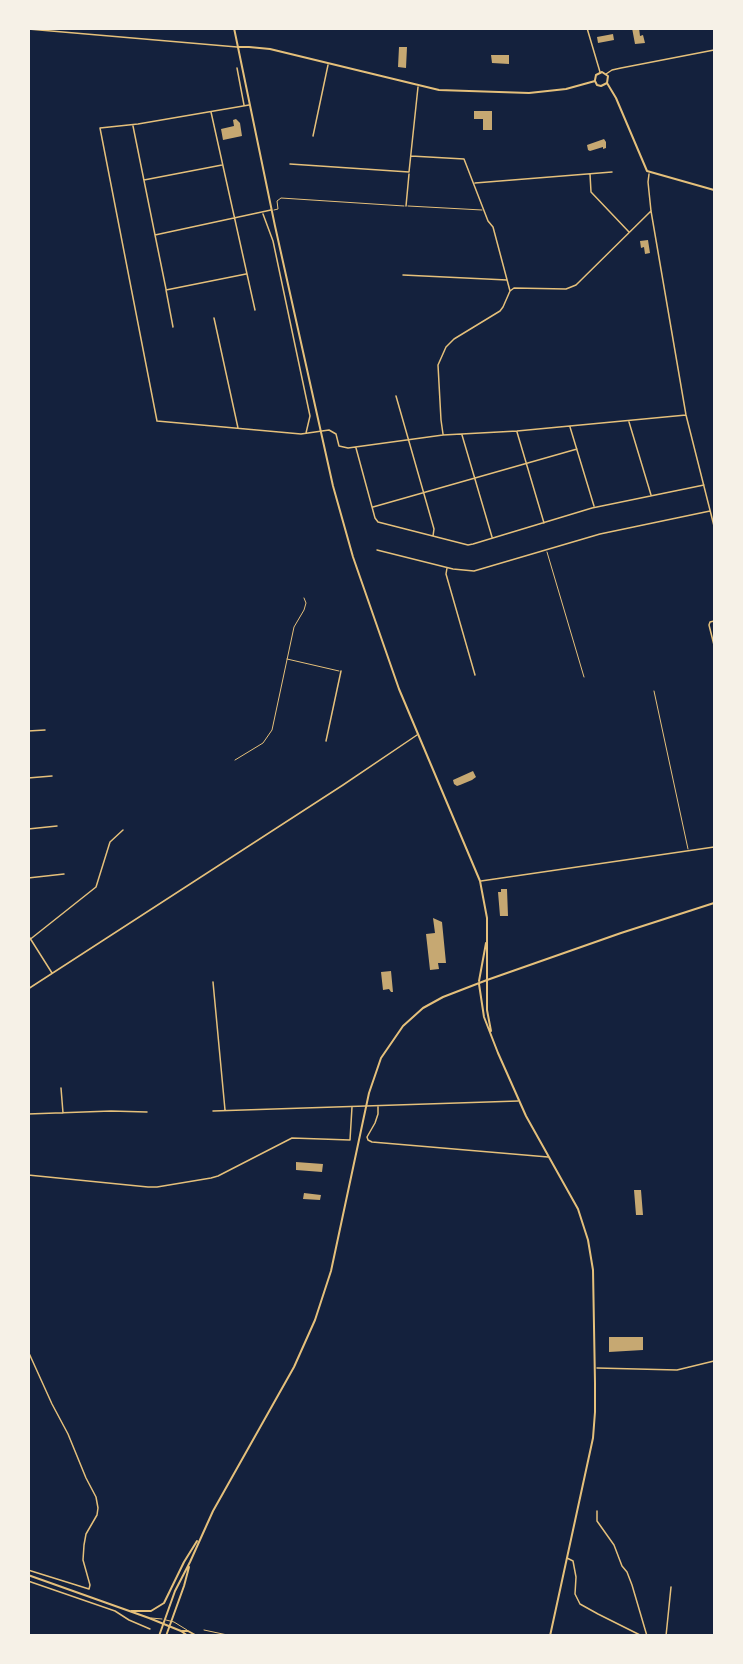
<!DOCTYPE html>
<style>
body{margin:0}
#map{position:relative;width:743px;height:1664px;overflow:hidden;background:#14213d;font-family:Mulish,sans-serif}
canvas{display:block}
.frame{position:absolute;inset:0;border:30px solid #f6f1e7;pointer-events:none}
</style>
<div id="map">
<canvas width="743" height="1664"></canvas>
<div class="frame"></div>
</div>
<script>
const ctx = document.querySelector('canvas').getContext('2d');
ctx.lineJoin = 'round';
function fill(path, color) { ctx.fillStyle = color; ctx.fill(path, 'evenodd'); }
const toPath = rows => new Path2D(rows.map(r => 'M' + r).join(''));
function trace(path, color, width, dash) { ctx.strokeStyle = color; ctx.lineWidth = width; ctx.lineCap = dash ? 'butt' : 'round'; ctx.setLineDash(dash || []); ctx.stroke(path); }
fill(toPath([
 [632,28,639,28,640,36,643,35,645,43,635,44],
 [613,34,614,40,598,43,597,37],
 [399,47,407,47,406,68,398,67],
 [491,55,509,55,509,64,492,63],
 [474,111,492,111,492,130,483,130,483,119,474,119],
 [236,119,240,123,242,136,223,140,221,129,234,126,233,120],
 [604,139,606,142,606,148,603,149,603,147,590,151,588,150,587,145],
 [648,240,650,253,645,254,644,247,641,248,640,241],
 [473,771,476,777,472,780,460,785,457,786,454,784,453,780],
 [501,889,507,889,508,916,500,916,498,892,501,892],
 [433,918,442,922,446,963,438,963,439,969,430,970,426,934,435,933],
 [391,971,393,992,391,992,389,989,383,990,381,972],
 [296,1162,323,1164,322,1172,296,1170],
 [634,1190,641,1190,643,1215,636,1215],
 [304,1193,321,1195,320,1200,303,1199],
 [609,1337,643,1337,643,1350,609,1352]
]), '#c6a872');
trace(toPath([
 [408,206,482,210],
 [274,210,278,209,277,201,281,198,404,206],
 [547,552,584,677],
 [287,659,339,671],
 [654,691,688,849],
 [235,760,263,743,272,730,294,627,304,610,306,603,304,598],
 [151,1618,162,1619],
 [166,1620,174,1622,187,1630],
 [204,1630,232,1636]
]), '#e5c07b', 1);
trace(toPath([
 [587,28,600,72],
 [28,29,237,47],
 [237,68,244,105],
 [606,74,612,70,621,68,714,50],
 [249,105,138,124,100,128,157,421,301,434,329,430,336,434,339,446,348,448,443,435,517,431,686,415],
 [211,112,255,310],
 [133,126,155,235,271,210],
 [313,136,328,65],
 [411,156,464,159,488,221,493,227,510,291],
 [290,164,409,172,418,87],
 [590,174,591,192,629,232],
 [649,174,648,182,651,211,686,415,714,526],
 [144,180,222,165],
 [475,183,612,172],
 [406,206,409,174],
 [263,214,273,241,310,416,306,433],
 [155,235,166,289],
 [403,275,507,280],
 [214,318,238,428],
 [173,327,166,290,246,274],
 [396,396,434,529,433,536],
 [629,422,651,495],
 [570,427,594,506],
 [517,432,544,523],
 [443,434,441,420,438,365,446,347,454,339,500,311,503,307,510,291,514,288,566,289,576,285,651,211],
 [462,435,492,537],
 [356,448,375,518,378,522,468,545,473,544,592,508,704,485],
 [373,507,577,449],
 [377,550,453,569,474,571,600,534,710,511],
 [447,568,446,574,475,675],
 [714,621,710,622,709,625,714,645],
 [28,731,45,730],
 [326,741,341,671],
 [28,778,52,776],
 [28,829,57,826],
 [28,878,64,874],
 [481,881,714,847],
 [28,935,52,973],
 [28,941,96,887,110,842,123,830],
 [213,982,225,1110],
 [28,989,343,785,417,735],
 [61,1088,63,1113],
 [378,1107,378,1114,375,1123,367,1137,368,1140,372,1142,548,1157],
 [213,1111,518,1101],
 [28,1114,111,1111,147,1112],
 [28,1175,148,1187,157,1187,211,1178,218,1176,292,1138,350,1140,352,1107],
 [28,1351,52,1404,68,1434,86,1478,96,1497,98,1508,97,1515,86,1534,84,1545,83,1560,90,1585,89,1589,28,1570],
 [597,1368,677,1370,714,1361],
 [597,1511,597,1521,614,1545,622,1566,627,1572,632,1585,647,1636],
 [567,1558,573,1561,576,1577,575,1594,580,1604,598,1614,642,1636],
 [28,1581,115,1611,129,1620,150,1629],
 [28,1634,31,1636],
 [666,1636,671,1587]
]), '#e5c07b', 1.5);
trace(toPath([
 [238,47,249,47,270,49,439,90,529,93,566,89,595,81],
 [595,80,596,75,602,72,608,76,607,83],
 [595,81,597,85,601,86,607,83],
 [607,83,616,98,647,171,714,190],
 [487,980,487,1010,491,1031],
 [479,984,484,1017,498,1053,526,1116,578,1209,588,1240,593,1270,595,1383,595,1412,593,1438,550,1636]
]), '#e5c07b', 2);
trace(toPath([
 [487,980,621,933,714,903]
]), '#e5c07b', 2);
trace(toPath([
 [479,981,486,943],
 [28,1575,149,1618,181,1631,188,1636],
 [131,1611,151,1611,164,1603,184,1562,197,1541],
 [182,1631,188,1631,197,1636],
 [159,1636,175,1591,190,1562,213,1511,294,1367,315,1320,331,1271,369,1093,381,1058,403,1026,423,1008,443,997,487,980,487,918,480,881,399,689,353,557,333,486,275,226,234,28],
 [166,1636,184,1586,189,1567]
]), '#e5c07b', 2);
</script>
